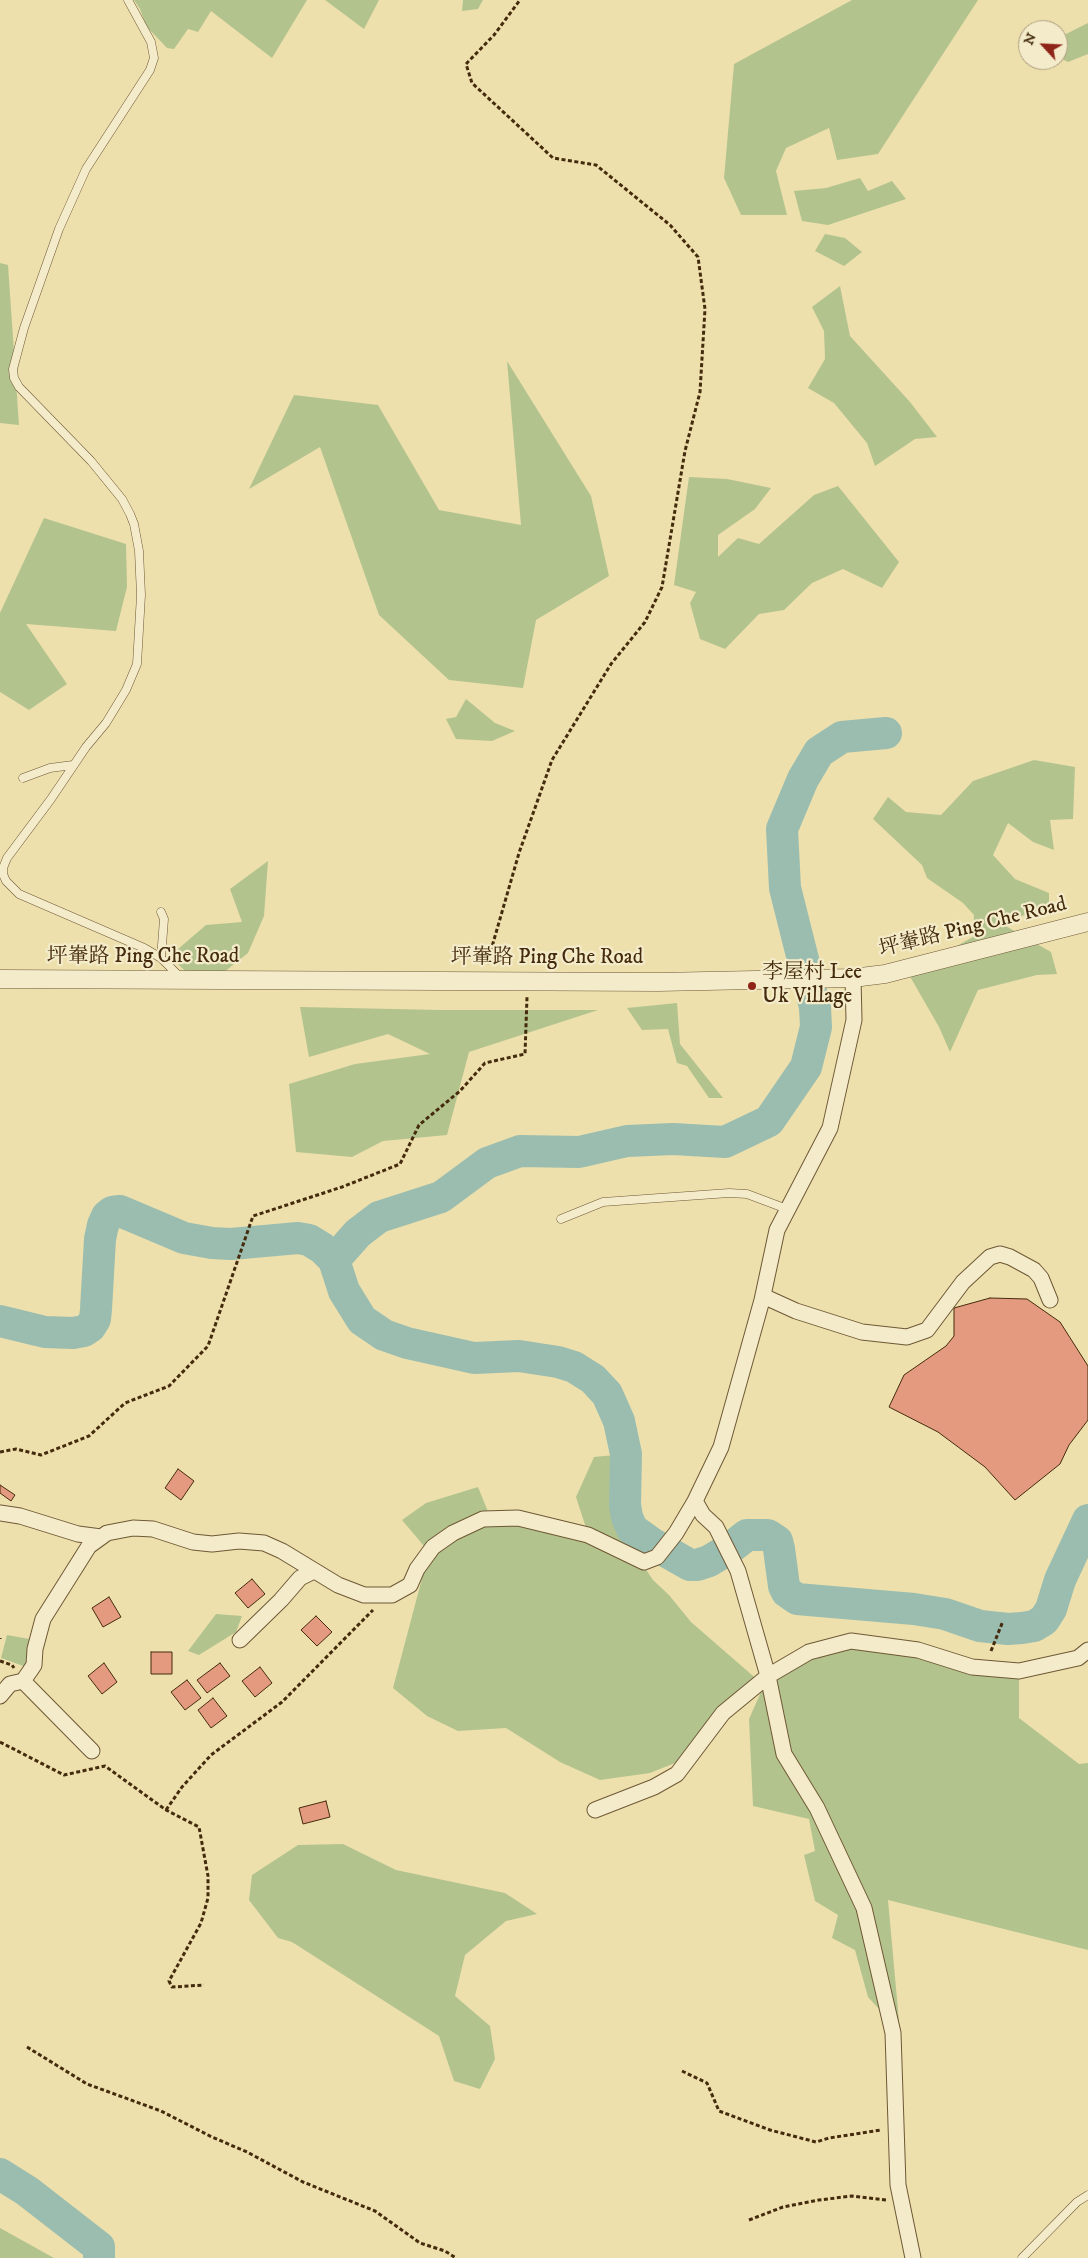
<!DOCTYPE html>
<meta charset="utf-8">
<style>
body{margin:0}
#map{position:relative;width:1088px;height:2258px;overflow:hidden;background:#ede0ad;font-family:"IM FELL DW Pica",serif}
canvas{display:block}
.north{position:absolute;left:1018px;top:20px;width:50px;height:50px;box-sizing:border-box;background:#f3ebca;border:1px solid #ad9e7e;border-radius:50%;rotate:295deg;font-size:14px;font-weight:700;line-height:20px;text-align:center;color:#452b0d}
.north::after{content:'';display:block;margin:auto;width:18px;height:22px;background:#8f2418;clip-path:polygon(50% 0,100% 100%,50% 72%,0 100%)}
</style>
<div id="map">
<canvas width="1088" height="2258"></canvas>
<div class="north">N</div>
</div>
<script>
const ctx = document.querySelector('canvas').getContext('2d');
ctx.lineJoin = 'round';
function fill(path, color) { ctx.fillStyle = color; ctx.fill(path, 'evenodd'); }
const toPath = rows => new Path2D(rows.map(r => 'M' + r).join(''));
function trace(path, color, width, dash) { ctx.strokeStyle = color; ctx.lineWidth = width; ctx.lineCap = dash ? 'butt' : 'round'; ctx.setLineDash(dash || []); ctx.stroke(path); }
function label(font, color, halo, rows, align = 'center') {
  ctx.font = font + ' "IM FELL DW Pica","Noto Serif SC",serif'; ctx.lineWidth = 4.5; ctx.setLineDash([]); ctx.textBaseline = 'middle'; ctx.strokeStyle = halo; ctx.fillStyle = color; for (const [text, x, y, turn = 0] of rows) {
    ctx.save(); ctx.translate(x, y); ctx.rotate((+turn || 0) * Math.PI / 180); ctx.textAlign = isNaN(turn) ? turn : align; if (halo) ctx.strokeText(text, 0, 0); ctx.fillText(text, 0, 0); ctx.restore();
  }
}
fill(toPath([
 [134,0,307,0,272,58,211,11,198,32,188,29,174,49,167,48,146,26,140,9],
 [325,0,379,0,364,29],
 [463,0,483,0,478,9,462,11],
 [852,0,978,0,878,154,837,160,829,128,786,148,776,171,787,215,741,215,724,178,734,64],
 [1088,23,1088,54,1068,62,1058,57,1058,38],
 [860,178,868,191,892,181,906,199,828,225,802,221,794,191,826,188],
 [825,234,845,238,862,252,844,266,815,251],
 [0,263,8,265,19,425,0,423],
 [840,286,850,336,910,402,937,437,915,439,875,466,867,443,834,403,808,388,825,359,824,331,812,307],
 [507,361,591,496,609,576,536,620,523,688,449,680,379,615,320,447,249,489,294,395,378,405,439,510,521,525],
 [689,477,727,479,771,488,755,509,718,535,718,557,738,538,759,544,814,495,838,486,899,562,882,588,843,569,812,583,784,610,759,614,725,649,700,639,690,603,696,592,674,585],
 [44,518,126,544,127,587,116,631,26,624,67,684,29,710,0,692,0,613],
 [466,699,495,723,515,731,492,741,456,739,446,719,456,717],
 [1034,760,1075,767,1073,819,1050,820,1054,850,1033,842,1008,823,993,855,1015,879,1049,893,1049,910,997,921,1051,952,1057,974,1037,975,978,990,950,1052,939,1027,908,973,973,937,974,915,963,903,927,878,922,865,873,819,888,797,906,812,941,815,973,781],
 [268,861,264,916,248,953,223,973,186,972,170,956,206,925,242,922,230,889],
 [677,1003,680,1044,723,1098,709,1098,687,1066,677,1063,668,1029,642,1030,627,1008],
 [300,1007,441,1010,598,1010,469,1052,447,1135,383,1141,352,1157,296,1152,289,1084,355,1064,430,1054,388,1034,309,1057],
 [626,1454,625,1505,627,1517,633,1529,653,1544,645,1568,653,1580,669,1595,691,1622,760,1682,690,1757,650,1773,600,1780,560,1762,506,1728,458,1731,427,1716,393,1688,429,1552,402,1520,426,1503,478,1487,491,1519,588,1534,576,1497,594,1457],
 [216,1614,242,1616,236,1632,199,1655,188,1651],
 [7,1635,35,1640,29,1668,1,1658],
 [860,1642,1019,1671,1019,1718,1079,1764,1088,1763,1088,1950,888,1900,900,2032,868,1997,855,1950,832,1938,838,1915,815,1901,804,1855,815,1851,809,1819,753,1806,749,1719,768,1676,809,1652],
 [343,1844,396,1870,505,1893,537,1914,506,1921,465,1955,455,1996,490,2026,495,2059,480,2089,454,2081,439,2036,292,1942,278,1938,249,1900,252,1875,298,1845],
 [0,2228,54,2258,0,2258]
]), '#b3c38e');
trace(toPath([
 [334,1260,358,1233,379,1217,441,1197,487,1163,520,1151,579,1152,627,1141,673,1139,725,1142,769,1121,806,1067,816,1027,815,1007,785,888,782,829,803,779,819,752,842,737,886,733],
 [0,1321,45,1332,73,1333,84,1331,90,1327,95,1319,96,1309,100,1239,103,1225,107,1216,112,1212,120,1211,184,1238,212,1243,231,1244,298,1238,309,1240,322,1248,334,1260,344,1291,362,1320,384,1335,407,1343,474,1358,519,1356,558,1362,574,1367,593,1379,607,1394,619,1421,626,1454,625,1505,627,1517,632,1529,653,1544,690,1565,697,1565,709,1561,729,1549,747,1535,768,1535,777,1541,779,1549,784,1586,787,1592,797,1599,914,1609,945,1614,980,1626,1008,1629,1022,1628,1034,1626,1044,1620,1051,1609,1060,1580,1088,1520],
 [0,2174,27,2191,99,2247,99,2258]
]), '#9abdaf', 32);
const building = toPath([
 [990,1298,1027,1299,1060,1322,1088,1366,1088,1420,1069,1445,1060,1464,1015,1500,985,1467,938,1432,889,1407,904,1375,946,1346,954,1336,954,1308,990,1298],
 [178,1469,194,1481,181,1500,165,1488,178,1469],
 [0,1485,15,1495,11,1501,0,1493,0,1485],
 [252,1579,265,1594,248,1608,235,1593,252,1579],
 [109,1597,121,1617,103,1627,92,1608,109,1597],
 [316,1616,332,1632,317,1646,301,1630,316,1616],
 [151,1652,172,1652,172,1674,151,1674,151,1652],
 [104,1663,117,1682,102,1694,88,1676,104,1663],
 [220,1663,230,1676,207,1693,197,1680,220,1663],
 [260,1667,272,1683,255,1697,242,1681,260,1667],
 [187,1680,201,1698,185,1710,171,1692,187,1680],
 [213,1698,227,1716,211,1728,198,1710,213,1698],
 [326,1801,330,1817,303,1824,299,1808,326,1801]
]);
fill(building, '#e49a7f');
trace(building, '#452b0d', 1);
const service = toPath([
 [128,0,151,42,154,58,150,70,86,169,59,229,24,328,13,369,14,378,19,387,91,461,122,499,130,514,134,524,139,551,141,595,137,664,126,690,106,723,86,747,51,799,7,858,3,868,3,874,6,881,19,894,144,948,161,958,180,977],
 [23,778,50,768,73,765],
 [161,912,164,919,161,958],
 [561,1219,603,1202,729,1193,747,1194,787,1209],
 [1022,2258,1077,2202,1088,2195]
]);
const minor = toPath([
 [853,978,854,1020,830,1128,777,1230,762,1300,721,1447,695,1501,703,1515,716,1527,738,1571,768,1676,784,1754,817,1808,864,1908,893,2033,898,2185,913,2258],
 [763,1296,796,1311,862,1332,907,1337,927,1330,963,1282,990,1257,1000,1254,1010,1257,1034,1270,1041,1278,1050,1300],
 [0,1513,20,1516,78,1534,101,1537],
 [240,1640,281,1600,300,1578,314,1571],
 [23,1681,92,1751],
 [0,1696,10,1684,23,1681,30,1671,34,1665,35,1649,43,1619,89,1546,107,1533,133,1528,153,1529,193,1542,212,1544,239,1541,264,1543,282,1551,338,1585,364,1595,392,1595,410,1585,417,1569,433,1547,453,1533,483,1519,518,1518,588,1535,644,1562,657,1557,676,1533,695,1501],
 [595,1810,654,1787,677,1774,723,1713,768,1676,809,1652,851,1641,918,1650,972,1667,1019,1671,1078,1658,1088,1650]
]);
const tertiary = toPath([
 [0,979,658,982,853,978,885,974,1088,922]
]);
trace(service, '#6f5835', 9);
trace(minor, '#6f5835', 17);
trace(tertiary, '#6f5835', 19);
trace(toPath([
 [487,964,519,853,552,760,611,664,645,622,662,587,685,451,700,392,705,309,698,257,670,225,596,165,553,158,472,83,466,64,494,35,520,0],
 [0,1452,16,1449,41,1455,89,1436,125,1403,169,1386,208,1346,253,1216,342,1187,400,1164,419,1125,460,1091,485,1063,525,1054,527,997],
 [0,1638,0,1639],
 [991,1651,1003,1621],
 [0,1661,12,1665,14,1668],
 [0,1742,64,1775,105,1766,166,1810,199,1827,208,1876,208,1898,201,1923,169,1981,172,1987,204,1985],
 [166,1810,182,1787,211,1755,282,1702,373,1610],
 [27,2047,87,2084,161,2111,212,2137,247,2152,303,2182,375,2211,420,2243,445,2251,456,2258],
 [682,2071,707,2083,719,2111,770,2130,816,2142,829,2138,881,2130],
 [749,2220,783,2207,819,2200,852,2196,886,2200]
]), '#452b0d', 3, [4, 2.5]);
trace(service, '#f3ebca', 8);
trace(minor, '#f3ebca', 15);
trace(tertiary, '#f3ebca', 18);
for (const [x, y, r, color] of [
 [752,986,5,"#8f2418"]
]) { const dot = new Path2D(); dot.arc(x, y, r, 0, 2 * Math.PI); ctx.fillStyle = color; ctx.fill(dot); trace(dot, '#f3ebca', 2); }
label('21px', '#452b0d', '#f3ebca', [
 ["坪輋路 Ping Che Road",973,928,-14],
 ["坪輋路 Ping Che Road",143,958],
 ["坪輋路 Ping Che Road",547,959]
]);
label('21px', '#452b0d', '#f3ebca', [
 ["李屋村 Lee",762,974],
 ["Uk Village",762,998]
], 'left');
</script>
